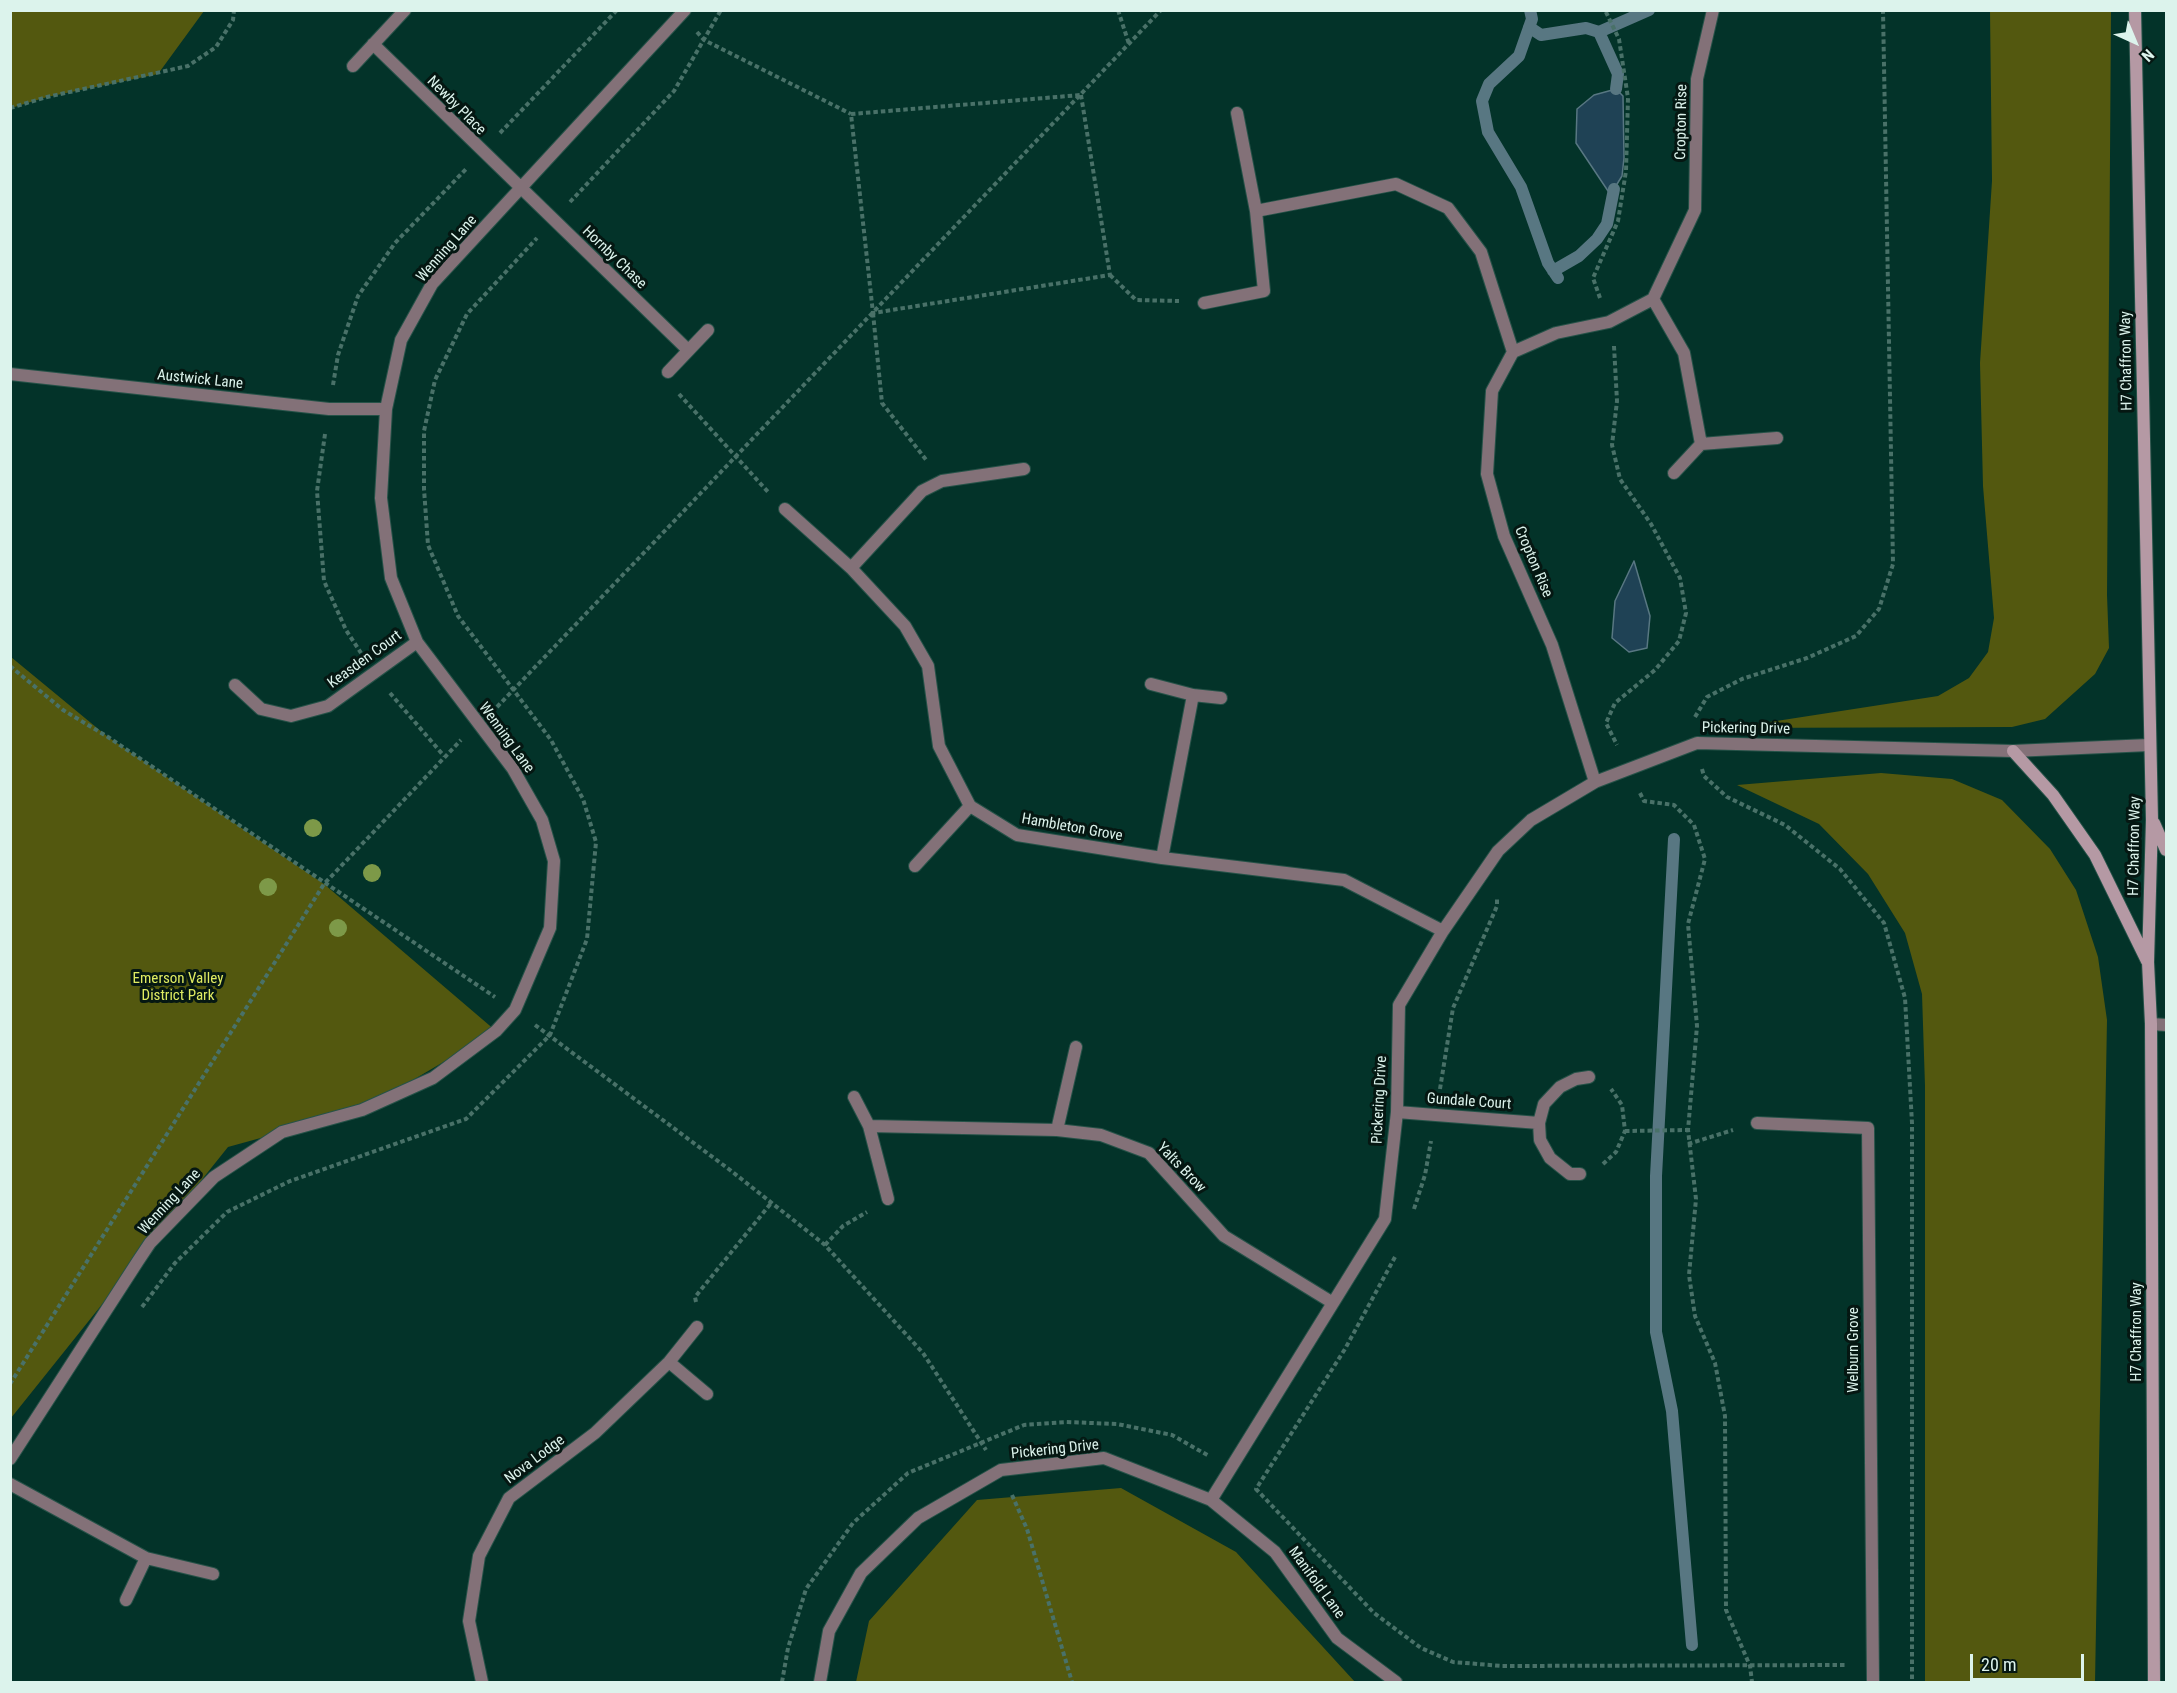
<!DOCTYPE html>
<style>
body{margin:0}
#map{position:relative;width:2177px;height:1693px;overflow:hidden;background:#033329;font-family:"Roboto Condensed",sans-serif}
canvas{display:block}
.frame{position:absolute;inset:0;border:12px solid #dcf3ec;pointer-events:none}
.north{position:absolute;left:2105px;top:12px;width:60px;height:60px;-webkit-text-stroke:4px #051712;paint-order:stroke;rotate:136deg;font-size:16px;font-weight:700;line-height:24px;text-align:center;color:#dcf3ec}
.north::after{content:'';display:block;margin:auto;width:21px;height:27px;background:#dcf3ec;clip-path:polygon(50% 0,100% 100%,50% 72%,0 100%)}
.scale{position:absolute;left:1970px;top:1654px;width:114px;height:27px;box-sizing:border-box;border:3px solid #dcf3ec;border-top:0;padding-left:8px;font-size:18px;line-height:21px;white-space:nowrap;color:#dcf3ec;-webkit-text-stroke:4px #051712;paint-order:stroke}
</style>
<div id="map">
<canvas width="2177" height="1693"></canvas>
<div class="frame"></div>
<div class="north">N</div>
<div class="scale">20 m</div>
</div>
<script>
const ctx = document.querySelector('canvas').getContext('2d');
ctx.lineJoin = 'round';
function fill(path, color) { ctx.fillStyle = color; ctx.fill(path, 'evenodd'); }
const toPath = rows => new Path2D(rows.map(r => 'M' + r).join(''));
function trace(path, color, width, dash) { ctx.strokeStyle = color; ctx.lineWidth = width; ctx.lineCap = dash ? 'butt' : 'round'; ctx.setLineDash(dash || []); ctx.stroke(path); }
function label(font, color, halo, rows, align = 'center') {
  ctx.font = font + ' "Roboto Condensed",sans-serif'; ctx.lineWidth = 6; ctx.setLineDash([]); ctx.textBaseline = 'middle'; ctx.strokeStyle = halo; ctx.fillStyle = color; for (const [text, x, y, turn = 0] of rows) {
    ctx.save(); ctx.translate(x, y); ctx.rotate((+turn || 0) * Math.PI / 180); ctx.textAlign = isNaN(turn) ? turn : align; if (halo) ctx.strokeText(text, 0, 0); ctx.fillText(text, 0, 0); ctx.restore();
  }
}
fill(toPath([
 [11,10,204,10,204,11,158,74,47,97,11,108],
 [1990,11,2111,11,2107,595,2109,648,2095,674,2045,719,2012,727,1731,728,1938,696,1969,678,1988,652,1994,618,1983,486,1980,363,1992,181],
 [11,657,108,737,324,884,496,1031,362,1110,228,1147,11,1418],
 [1881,773,1952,779,2002,800,2050,849,2076,890,2098,957,2107,1020,2095,1682,1925,1682,1925,1086,1922,994,1905,933,1868,874,1819,824,1737,785],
 [1121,1488,1236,1552,1355,1682,856,1682,869,1621,977,1500]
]), '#53580f');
const water = toPath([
 [1616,89,1623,96,1624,158,1622,176,1614,189,1608,191,1576,143,1577,109,1594,95,1616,89],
 [1634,561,1650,616,1647,648,1629,652,1612,638,1615,601,1634,561]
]);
fill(water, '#1f4255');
trace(water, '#587782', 1.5);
trace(toPath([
 [1530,10,1532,19,1519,56,1489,84,1482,101,1488,132,1521,187,1548,263,1558,278],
 [1529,27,1541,35,1586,28,1599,32,1618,74,1616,89],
 [1599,32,1649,10],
 [1553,271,1579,256,1597,239,1607,224,1614,189],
 [1674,839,1656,1176,1656,1332,1672,1411,1692,1645]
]), '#587782', 12);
const lane = toPath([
 [915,866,970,806],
 [1057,1130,1076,1047],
 [10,1484,146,1558,213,1574],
 [126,1600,146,1558]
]);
const street = toPath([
 [373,44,688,350],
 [353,66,405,10],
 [1256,211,1396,184,1448,208,1481,252,1513,352],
 [1653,299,1684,353,1701,444,1674,473],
 [1204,303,1264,291,1256,211,1237,113],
 [668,372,708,330],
 [10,374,329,409,386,409],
 [1701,444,1777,438],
 [785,509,851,568,905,626,928,666,939,746,970,806,1017,835,1162,858,1344,880,1443,931],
 [851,568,922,491,942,481,1024,469],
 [1151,684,1193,695,1221,698],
 [235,685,261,709,291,716,328,706,417,642],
 [1595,782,1552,645,1504,536,1487,474,1492,391,1513,352,1556,333,1609,322,1653,299,1695,210,1697,79,1713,10],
 [1162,858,1193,695],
 [2151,1024,2166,1025],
 [854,1097,869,1126,888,1199],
 [1397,1112,1539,1123],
 [1757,1123,1868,1128,1873,1682],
 [869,1126,1057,1130,1101,1135,1149,1153,1224,1236,1333,1303],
 [1580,1174,1570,1174,1550,1158,1540,1140,1539,1123,1544,1104,1560,1087,1576,1079,1589,1077],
 [669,1362,707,1394],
 [10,1459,138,1261,150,1243,214,1177,282,1132,362,1110,433,1078,496,1031,515,1010,550,928,554,861,542,820,513,769,417,642,391,578,381,498,386,409,401,340,432,284,685,10],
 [1211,1500,1385,1219,1397,1112,1399,1005,1443,931,1498,851,1531,820,1595,782,1697,743,2013,751,2149,745],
 [482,1682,469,1621,479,1556,509,1498,595,1433,669,1362,697,1327],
 [820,1682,829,1631,861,1573,918,1518,1001,1470,1104,1458,1211,1500,1275,1552,1337,1638,1396,1682]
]);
const secondary = toPath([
 [2135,10,2152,820,2148,962,2151,1024,2154,1682],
 [2013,751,2053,795,2095,855,2147,961],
 [2154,823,2166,850]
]);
trace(lane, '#265248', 14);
trace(street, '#265248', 14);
trace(secondary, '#265248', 14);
trace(toPath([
 [1118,10,1129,44],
 [697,32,704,40,851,114],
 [1081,95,1110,275,873,313,851,114,1081,95],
 [10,108,47,97,188,66,216,47,233,20,234,10],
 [500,133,617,10],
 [570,202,674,91,721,10],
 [1110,275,1136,300,1179,301],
 [1600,298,1593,278,1618,221,1626,171,1628,98,1619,39,1605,10],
 [873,313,882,403,927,461],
 [1614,346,1617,401,1612,445,1620,479,1651,524,1680,578,1686,613,1679,641,1655,670,1615,703,1606,723,1617,745],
 [333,385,338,355,358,296,395,243,466,169],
 [679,394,769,493],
 [325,434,317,491,324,581,346,630,361,653],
 [10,666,63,710,108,737,495,997],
 [390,693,444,756],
 [497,707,1161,10],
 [1695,717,1707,697,1742,679,1807,658,1856,636,1879,609,1893,564,1883,10],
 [1702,769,1704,776,1727,797,1785,825,1840,869,1884,923,1905,998,1912,1123,1912,1682],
 [1640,793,1644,801,1674,805,1694,825,1705,859,1688,924,1697,1026,1688,1130,1696,1199,1689,1275,1695,1316,1715,1363,1725,1416,1726,1610,1750,1666,1752,1682],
 [535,1025,730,1170,825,1245,923,1353,986,1450],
 [1440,1089,1453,1008,1497,906,1497,899],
 [1625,1131,1688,1130],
 [1688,1144,1733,1130],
 [1603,1164,1616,1152,1625,1131,1622,1105,1611,1089],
 [1414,1209,1425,1175,1431,1141],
 [825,1245,843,1226,867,1212],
 [1395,1257,1345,1349,1256,1489,1374,1613,1421,1648,1453,1662,1502,1666,1847,1665],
 [696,1302,695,1297,772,1202],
 [142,1307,175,1263,227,1212,290,1181,466,1119,550,1035,587,939,596,842,583,799,551,740,458,616,428,545,424,489,424,431,435,380,467,314,537,238],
 [10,1384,324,884,461,740],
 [1012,1495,1027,1529,1072,1682],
 [782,1682,788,1648,806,1589,853,1523,908,1473,1024,1425,1066,1422,1117,1424,1172,1435,1209,1456]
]), '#497168', 4, [4.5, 3]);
trace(lane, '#837178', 12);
trace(street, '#837178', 12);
trace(secondary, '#b599a4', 12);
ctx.fillStyle = '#7d9948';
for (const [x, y] of [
 [313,828],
 [372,873],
 [268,887],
 [338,928]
]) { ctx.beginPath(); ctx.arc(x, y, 9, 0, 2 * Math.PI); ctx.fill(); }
label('15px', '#dcf3ec', '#051712', [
 ["Newby Place",456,106,45],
 ["Cropton Rise",1682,122,-89],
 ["Wenning Lane",447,249,-49],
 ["Hornby Chase",614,258,44],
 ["H7 Chaffron Way",2127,361,-91],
 ["Austwick Lane",200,380,6],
 ["Cropton Rise",1533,562,67],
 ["Keasden Court",365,660,-36],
 ["Pickering Drive",1746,729,1],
 ["Wenning Lane",506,738,54],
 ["Hambleton Grove",1072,828,10],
 ["H7 Chaffron Way",2135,846,-89],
 ["Pickering Drive",1380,1100,-87],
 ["Gundale Court",1469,1102,4],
 ["Yalts Brow",1181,1168,46],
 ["Wenning Lane",170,1202,-47],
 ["H7 Chaffron Way",2137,1332,-90],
 ["Welburn Grove",1854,1350,-90],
 ["Pickering Drive",1055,1450,-6],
 ["Nova Lodge",535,1460,-37],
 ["Manifold Lane",1316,1583,54]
]);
label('15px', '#e0ec62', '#051712', [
 ["Emerson Valley",178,979],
 ["District Park",178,996]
]);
</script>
